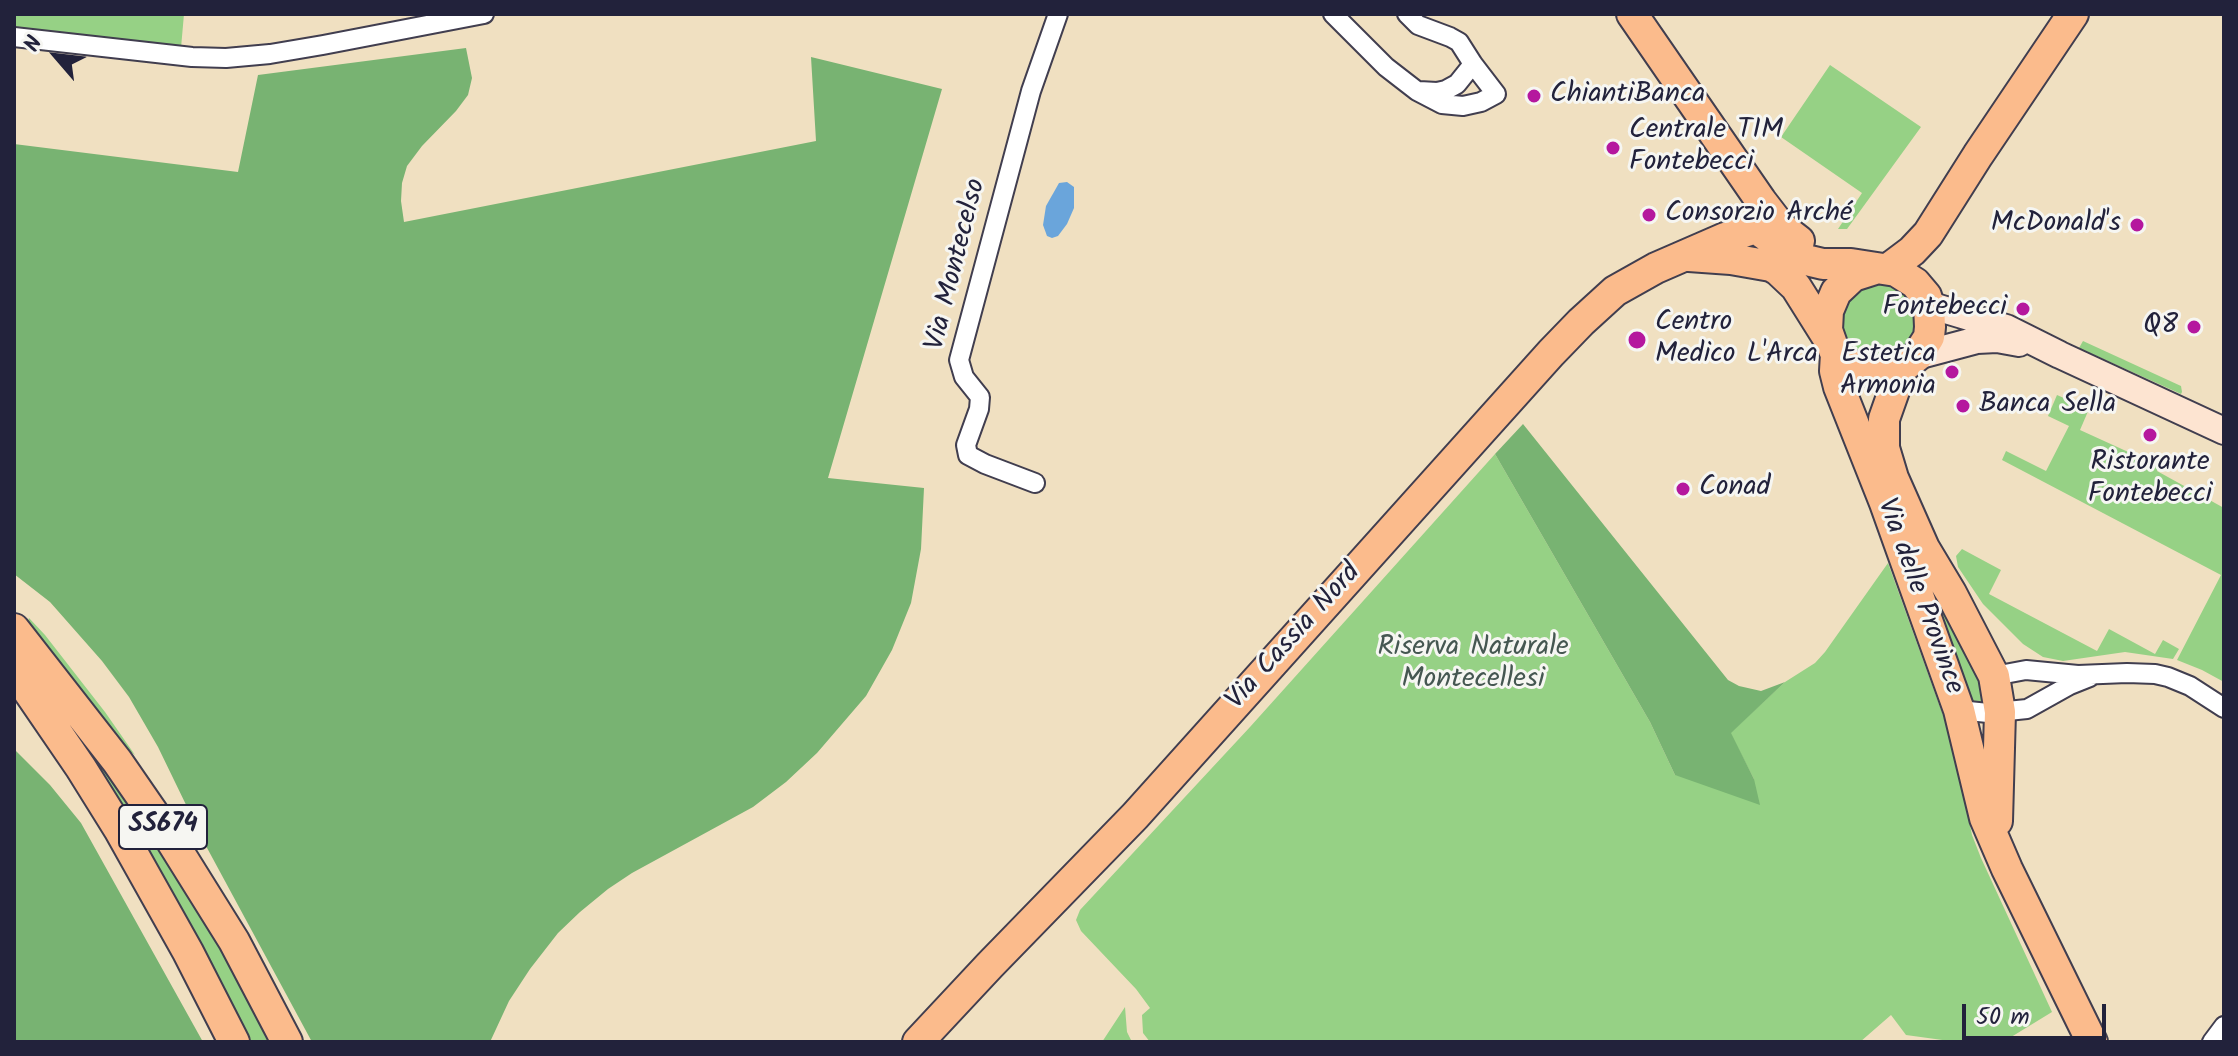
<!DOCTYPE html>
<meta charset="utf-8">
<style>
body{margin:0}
#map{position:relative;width:2238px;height:1056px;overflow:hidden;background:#f0e0c1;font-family:Kalam,sans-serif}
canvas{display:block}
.frame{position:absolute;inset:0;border:16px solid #22223b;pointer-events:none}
.north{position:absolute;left:16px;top:16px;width:80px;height:80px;-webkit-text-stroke:6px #f6f6f2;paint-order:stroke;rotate:298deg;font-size:22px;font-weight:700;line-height:32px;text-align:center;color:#22223b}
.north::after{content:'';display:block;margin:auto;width:28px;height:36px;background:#22223b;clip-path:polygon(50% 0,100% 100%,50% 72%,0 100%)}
.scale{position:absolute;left:1962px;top:1004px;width:144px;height:36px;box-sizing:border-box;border:4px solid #22223b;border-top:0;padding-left:10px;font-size:24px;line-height:28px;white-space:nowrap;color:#22223b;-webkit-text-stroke:6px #f6f6f2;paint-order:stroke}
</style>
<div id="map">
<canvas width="2238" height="1056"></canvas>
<div class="frame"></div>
<div class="north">N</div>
<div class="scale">50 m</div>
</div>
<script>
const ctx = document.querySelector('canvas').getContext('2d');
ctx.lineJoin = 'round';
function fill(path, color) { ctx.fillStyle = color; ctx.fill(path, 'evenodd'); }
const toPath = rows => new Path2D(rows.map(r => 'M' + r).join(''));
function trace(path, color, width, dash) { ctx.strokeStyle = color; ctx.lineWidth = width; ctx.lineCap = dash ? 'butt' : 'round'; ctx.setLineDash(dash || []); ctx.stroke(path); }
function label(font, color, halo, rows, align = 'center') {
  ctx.font = font + ' Kalam,sans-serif'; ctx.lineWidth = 6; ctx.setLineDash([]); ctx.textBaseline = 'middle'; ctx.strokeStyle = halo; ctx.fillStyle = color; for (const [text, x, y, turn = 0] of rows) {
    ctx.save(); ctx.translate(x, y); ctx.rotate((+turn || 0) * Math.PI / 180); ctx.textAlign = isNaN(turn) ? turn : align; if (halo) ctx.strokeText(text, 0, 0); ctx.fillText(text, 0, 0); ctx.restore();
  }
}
fill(toPath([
 [14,14,184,14,181,48,14,27],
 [1830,65,1921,127,1847,229,1838,229,1862,193,1781,137],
 [1872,284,1884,285,1896,289,1906,297,1913,308,1916,320,1914,333,1900,354,1875,362,1852,352,1839,331,1842,306,1860,288],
 [2083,341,2181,386,2182,392,2181,394,2079,348],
 [2057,395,2089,409,2080,430,2159,466,2157,471,2224,508,2224,682,2202,670,2177,660,2221,575,2002,460,2006,451,2046,471,2069,426,2048,416],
 [1495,454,1650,722,1675,775,1754,779,1730,733,1785,682,1815,663,1825,652,1888,563,1944,718,1960,776,1972,835,1981,858,2052,1012,2003,1042,1957,1042,1906,1035,1891,1015,1860,1042,1150,1042,1143,1033,1142,1015,1150,1008,1136,989,1081,931,1076,920,1080,910,1250,727],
 [1962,549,2001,570,1989,594,2097,651,2109,629,2155,654,2163,640,2179,649,2173,659,2125,652,2063,661,2043,657,2023,644,1983,604,1958,567,1956,556],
 [1938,593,1967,641,1988,703,1982,705,1971,704,1931,596],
 [29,618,45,635,105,712,135,755,123,745,28,621],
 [44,687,161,843,275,1042,249,1042,227,996],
 [1125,1007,1127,1032,1132,1042,1102,1042]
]), '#96d185');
fill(toPath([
 [466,48,472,78,468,95,456,111,422,146,407,166,402,183,401,201,404,222,816,141,811,57,942,89,828,478,924,488,921,549,911,603,892,650,866,696,817,753,786,782,753,807,632,873,608,889,580,912,558,933,530,969,509,1001,490,1042,312,1042,206,846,158,747,129,697,102,661,50,602,14,574,14,144,238,172,258,75],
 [1523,424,1728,680,1739,686,1761,691,1785,682,1731,733,1754,779,1760,805,1675,775,1650,722,1495,454],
 [14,749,50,785,81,823,203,1042,14,1042]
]), '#78b372');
fill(toPath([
 [1067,182,1074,187,1074,208,1067,224,1058,236,1052,238,1047,236,1043,225,1046,206,1059,183]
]), '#6aa5db');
const minor = toPath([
 [1333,14,1386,67,1417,91,1442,104,1463,106,1481,102,1496,94,1473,64,1459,42,1450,37,1418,25,1407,14],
 [14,37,192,57,226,58,270,54,323,45,484,14],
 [1419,91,1437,92,1446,90,1457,84,1473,64],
 [1035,483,985,464,968,455,966,445,979,409,980,397,964,377,959,360,1031,91,1058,14],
 [1994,676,2026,670,2078,675,2127,673,2155,674,2168,677,2190,686,2224,708],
 [1959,710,1988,713,2027,709,2070,685,2090,677],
 [2212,1042,2224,1026]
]);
const secondary = toPath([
 [1929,305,2006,328,2060,355,2224,431],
 [1917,356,1977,340,1997,339,2019,343]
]);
const primary = toPath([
 [1632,14,1761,201,1781,227,1799,241],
 [1689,256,1731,259,1771,266,1778,270,1796,287,1828,338],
 [1888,269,1912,251,1928,234,1978,155,2073,14],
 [1836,354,1835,371,1839,387,1885,503,1959,710,1985,818,2007,869,2092,1042],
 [1902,368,1884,419,1884,448,1893,478,1924,548,1951,593,1994,676,2000,712,1997,821],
 [918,1042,990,965,1135,816,1551,353,1581,322,1615,291,1656,268,1725,238,1753,229,1760,231,1785,249,1806,260,1823,264,1851,264,1896,271,1915,283,1926,296,1929,305,1930,327,1929,337,1917,356,1902,368,1883,373,1861,370,1843,361,1834,350,1827,330,1828,311,1836,292,1853,276,1875,269]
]);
const trunk = toPath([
 [14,629,117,761,166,832,234,941,287,1042],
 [14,670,81,768,119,829,188,952,234,1042]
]);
trace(minor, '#413e4f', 22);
trace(secondary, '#413e4f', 30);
trace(primary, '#413e4f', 34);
trace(trunk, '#413e4f', 34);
trace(minor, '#fff', 18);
trace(secondary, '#fde4d1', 26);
trace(primary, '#fbbb8c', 30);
trace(trunk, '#fbbb8c', 30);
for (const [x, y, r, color] of [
 [1534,96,8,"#b5179e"],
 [1613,148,8,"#b5179e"],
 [1649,215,8,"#b5179e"],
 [2137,225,8,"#b5179e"],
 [2023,309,8,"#b5179e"],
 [2194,327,8,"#b5179e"],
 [1637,340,10,"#b5179e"],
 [1952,372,8,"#b5179e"],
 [1963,406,8,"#b5179e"],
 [2150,435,8,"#b5179e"],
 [1683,489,8,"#b5179e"]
]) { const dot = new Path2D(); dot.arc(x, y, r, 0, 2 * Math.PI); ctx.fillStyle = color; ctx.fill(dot); trace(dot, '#f6f6f2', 3); }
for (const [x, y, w] of [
 [163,827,88]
]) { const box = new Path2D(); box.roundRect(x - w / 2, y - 22, w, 44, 6); ctx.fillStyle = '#f6f6f2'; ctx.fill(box); trace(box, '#22223b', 2); }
label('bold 26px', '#22223b', null, [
 ["SS674",163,827]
]);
label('28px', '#22223b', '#f6f6f2', [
 ["ChiantiBanca",1550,96],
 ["Centrale TIM",1629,132],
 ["Fontebecci",1629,164],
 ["Consorzio Arché",1665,215],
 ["McDonald's",2121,225,"right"],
 ["Fontebecci",2007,309,"right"],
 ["Centro",1655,324],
 ["Medico L'Arca",1655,356],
 ["Q8",2178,327,"right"],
 ["Estetica",1936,356,"right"],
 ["Armonia",1936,388,"right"],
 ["Banca Sella",1979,406],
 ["Ristorante",2150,464,"center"],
 ["Fontebecci",2150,496,"center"],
 ["Conad",1699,489]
], 'left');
label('28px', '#22223b', '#f6f6f2', [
 ["Via Montecelso",958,265,-76],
 ["Via delle Province",1918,597,70],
 ["Via Cassia Nord",1295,638,-48]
]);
label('28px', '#455751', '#f6f6f2', [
 ["Riserva Naturale",1473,649],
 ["Montecellesi",1473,681]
]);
</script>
